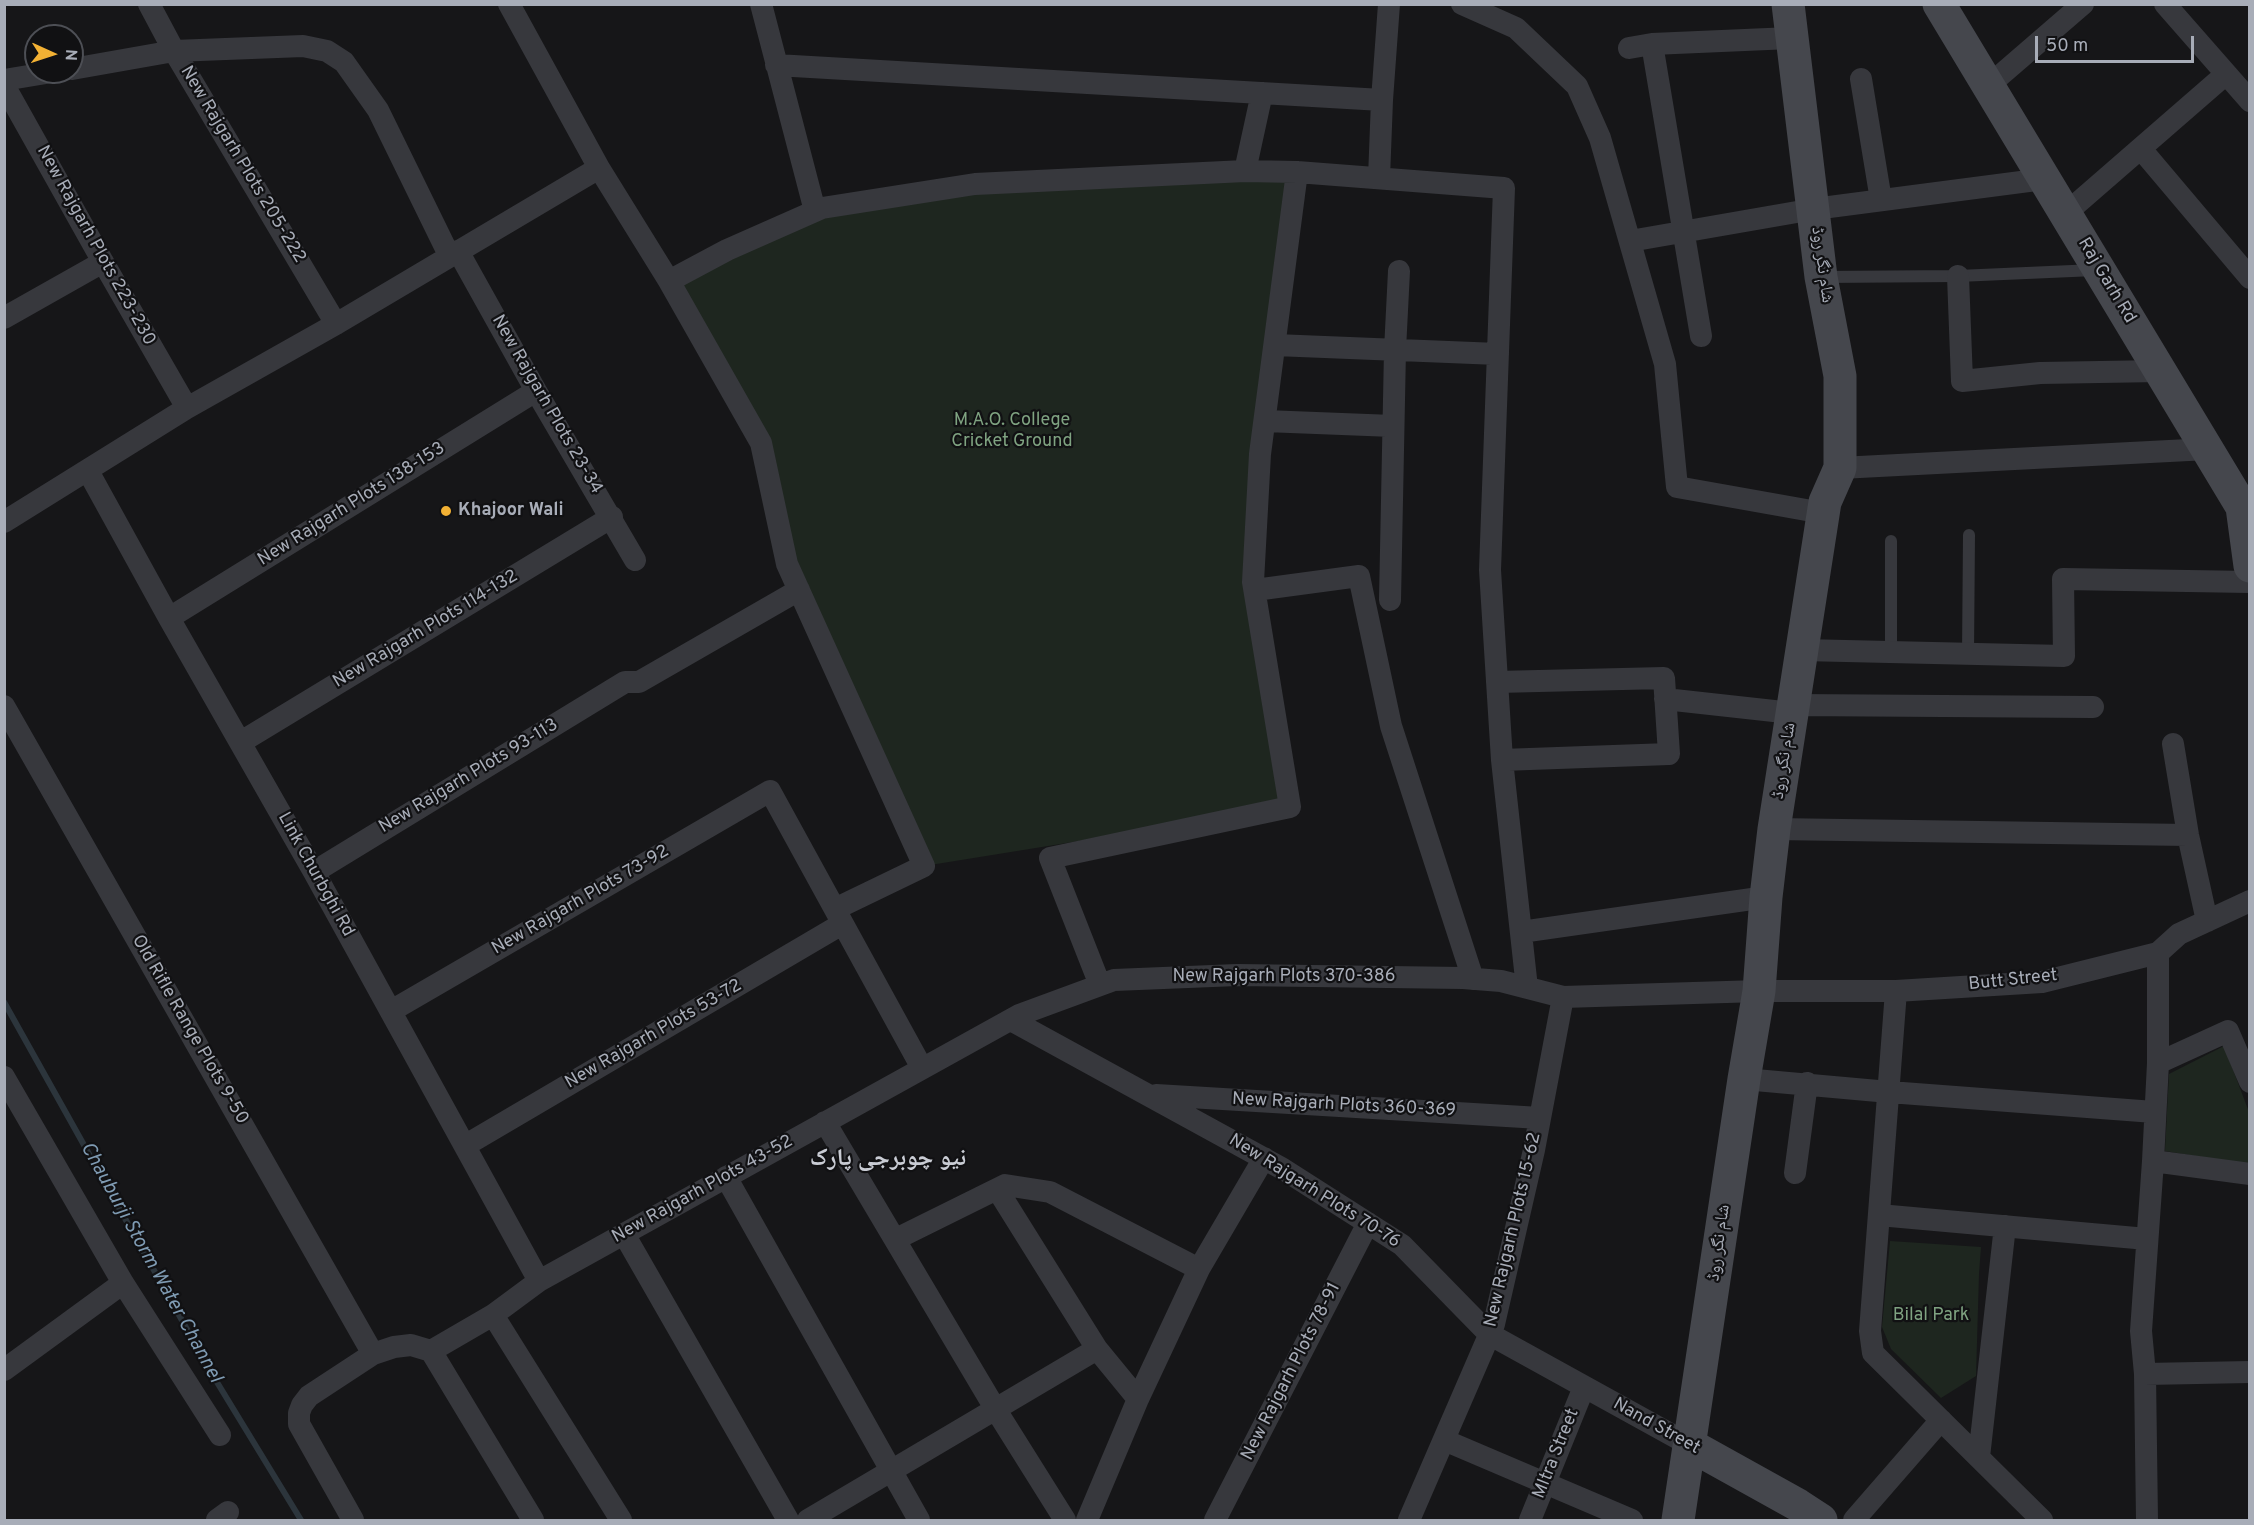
<!DOCTYPE html>
<meta charset="utf-8">
<style>
body{margin:0}
#map{position:relative;width:2254px;height:1525px;overflow:hidden;background:#161618;font-family:Overpass,sans-serif}
canvas{display:block}
.frame{position:absolute;inset:0;border:6px solid #a8adb8;pointer-events:none}
.north{position:absolute;left:24px;top:24px;width:60px;height:60px;box-sizing:border-box;background:#111113;border:2px solid #4d4f55;border-radius:50%;rotate:93deg;font-size:16px;font-weight:700;line-height:24px;text-align:center;color:#a8adb8}
.north::after{content:'';display:block;margin:auto;width:21px;height:27px;background:#f2b134;clip-path:polygon(50% 0,100% 100%,50% 72%,0 100%)}
.scale{position:absolute;left:2035px;top:36px;width:159px;height:27px;box-sizing:border-box;border:3px solid #a8adb8;border-top:0;padding-left:8px;font-size:18px;line-height:21px;white-space:nowrap;color:#a8adb8;-webkit-text-stroke:4px #111113;paint-order:stroke}
</style>
<div id="map">
<canvas width="2254" height="1525"></canvas>
<div class="frame"></div>
<div class="north">N</div>
<div class="scale">50 m</div>
</div>
<script>
const ctx = document.querySelector('canvas').getContext('2d');
ctx.lineJoin = 'round';
function fill(path, color) { ctx.fillStyle = color; ctx.fill(path, 'evenodd'); }
const toPath = rows => new Path2D(rows.map(r => 'M' + r).join(''));
function trace(path, color, width, dash) { ctx.strokeStyle = color; ctx.lineWidth = width; ctx.lineCap = dash ? 'butt' : 'round'; ctx.setLineDash(dash || []); ctx.stroke(path); }
function label(font, color, halo, rows, align = 'center') {
  ctx.font = font + ' Overpass,"Noto Naskh Arabic",sans-serif'; ctx.lineWidth = 4.5; ctx.setLineDash([]); ctx.textBaseline = 'middle'; ctx.strokeStyle = halo; ctx.fillStyle = color; for (const [text, x, y, turn = 0] of rows) {
    ctx.save(); ctx.translate(x, y); ctx.rotate((+turn || 0) * Math.PI / 180); ctx.textAlign = isNaN(turn) ? turn : align; if (halo) ctx.strokeText(text, 0, 0); ctx.fillText(text, 0, 0); ctx.restore();
  }
}
fill(toPath([
 [1297,172,1255,590,1290,807,924,866,787,564,761,443,669,281,815,211,975,184],
 [2224,1046,2249,1112,2249,1165,2165,1151,2169,1074],
 [1890,1241,1981,1247,1979,1274,1976,1376,1941,1398,1891,1349,1882,1327]
]), '#1e261f');
trace(toPath([
 [4,1002,212,1374,301,1520]
]), '#2c353c', 6);
trace(toPath([
 [1822,277,1958,276,2095,270],
 [1891,653,1891,541],
 [1968,654,1969,535]
]), '#37383d', 12);
trace(toPath([
 [149,4,174,51,336,324],
 [509,4,599,168,669,281,761,443,787,564,924,866,835,909],
 [761,4,815,211],
 [1462,4,1516,28,1577,86,1600,138,1665,364,1677,487,1823,513],
 [2165,4,2250,101],
 [1652,44,1701,336],
 [1629,48,1652,44,1791,38],
 [776,65,1382,100,1379,178],
 [72,69,174,51,303,46,327,51,344,62,378,110,449,255],
 [1861,79,1881,200],
 [4,80,52,72],
 [4,85,103,262,187,408],
 [1988,86,2083,4],
 [1382,100,1389,4],
 [2141,149,2250,278],
 [1245,171,1262,93],
 [2065,214,2226,74],
 [1630,241,1814,209,2044,179],
 [458,251,536,391,635,560],
 [1958,276,1962,381,2040,373,2160,371],
 [669,281,727,250,822,208,975,184,1245,171,1297,172,1504,188,1490,570,1502,760,1527,988],
 [4,318,103,262],
 [1275,345,1498,354],
 [1265,421,1393,426],
 [1840,468,2208,449],
 [88,471,169,618,314,872,539,1281],
 [4,522,187,408,336,324,599,168],
 [1255,590,1359,576,1391,726,1473,979],
 [1390,600,1395,350,1399,271],
 [169,618,536,391],
 [1802,650,2064,656,2063,579,2250,582],
 [1497,682,1664,678,1669,754,1502,760],
 [1665,699,1792,713],
 [1794,705,2093,707],
 [4,706,373,1354],
 [241,742,612,517],
 [2173,744,2188,835,2207,921],
 [1774,829,2188,835],
 [314,872,625,682,639,682,799,590],
 [1521,932,1766,897],
 [1100,985,1050,858,1290,807,1253,582,1260,454,1297,172],
 [1896,991,1870,1331,1873,1353,2042,1520],
 [391,1011,770,791,922,1068],
 [1011,1020,1283,1169,1402,1245,1489,1334,1690,1445],
 [2158,1063,2228,1031,2250,1082],
 [4,1077,123,1283,220,1435],
 [1744,1079,1889,1092,2154,1112],
 [1156,1095,1540,1118],
 [825,1122,996,1410,1065,1520],
 [466,1145,842,924],
 [2153,1161,2250,1174],
 [1795,1173,1807,1083],
 [726,1177,919,1520],
 [997,1189,1097,1349,1138,1399],
 [1879,1215,2147,1239],
 [624,1234,788,1520],
 [896,1239,1005,1185,1050,1192,1199,1269],
 [493,1315,621,1520],
 [431,1351,493,1315,539,1281,1019,1015,1114,980,1237,975,1463,978,1501,981,1563,997,1759,991,1896,991,2042,982,2158,953,2179,934,2250,901],
 [431,1351,533,1520],
 [4,1370,123,1283],
 [2145,1374,2250,1372],
 [1444,1440,1632,1520],
 [1979,1457,2005,1226],
 [217,1520,228,1512],
 [353,1520,299,1424,299,1413,302,1405,309,1396,373,1354,394,1347,411,1345,431,1351],
 [808,1520,1097,1349],
 [1087,1520,1138,1399,1199,1269,1264,1158],
 [1215,1520,1368,1223],
 [1409,1520,1494,1324,1534,1150,1563,997],
 [1530,1520,1584,1387],
 [1854,1520,1941,1420],
 [2147,1520,2145,1374,2141,1331,2153,1161,2158,1063,2158,953]
]), '#37383d', 22);
trace(toPath([
 [1939,4,2242,507,2250,566],
 [1690,1445,1798,1505,1821,1520],
 [1678,1520,1744,1079,1759,991,1766,897,1774,829,1825,502,1840,468,1840,376,1821,277,1788,4]
]), '#45474d', 33);
for (const [x, y, r, color] of [
 [446,511,6,"#f2b134"]
]) { const dot = new Path2D(); dot.arc(x, y, r, 0, 2 * Math.PI); ctx.fillStyle = color; ctx.fill(dot); trace(dot, '#111113', 2); }
label('18px', '#a8adb8', '#111113', [
 ["New Rajgarh Plots 205-222",242,165,59],
 ["New Rajgarh Plots 223-230",95,246,61],
 ["شام نگر روڈ",1821,265,82],
 ["Raj Garh Rd",2106,281,59],
 ["New Rajgarh Plots 23-34",546,405,60],
 ["New Rajgarh Plots 138-153",352,505,-32],
 ["New Rajgarh Plots 114-132",426,630,-31],
 ["شام نگر روڈ",1785,761,-81],
 ["New Rajgarh Plots 93-113",469,777,-31],
 ["Link Churbghi Rd",315,875,61],
 ["New Rajgarh Plots 73-92",581,901,-30],
 ["New Rajgarh Plots 370-386",1284,977],
 ["Butt Street",2013,981,-6],
 ["Old Rifle Range Plots 9-50",189,1030,60],
 ["New Rajgarh Plots 53-72",654,1035,-30],
 ["New Rajgarh Plots 360-369",1344,1106,3],
 ["New Rajgarh Plots 43-52",703,1190,-29],
 ["New Rajgarh Plots 70-76",1314,1192,32],
 ["New Rajgarh Plots 15-62",1514,1230,-77],
 ["شام نگر روڈ",1720,1243,-82],
 ["New Rajgarh Plots 78-91",1292,1372,-63],
 ["Nand Street",1656,1427,29],
 ["MItra Street",1557,1454,-68]
]);
label('18px', '#7fa381', '#111113', [
 ["M.A.O. College",1012,421],
 ["Cricket Ground",1012,442],
 ["Bilal Park",1931,1316]
]);
label('bold 18px', '#a8adb8', '#111113', [
 ["Khajoor Wali",458,511]
], 'left');
label('italic 20px', '#7f9bb3', '#111113', [
 ["Chauburji Storm Water Channel",150,1263,61]
]);
label('bold 24px', '#c9ccd4', '#111113', [
 ["نیو چوبرجی پارک",888,1160]
]);
</script>
